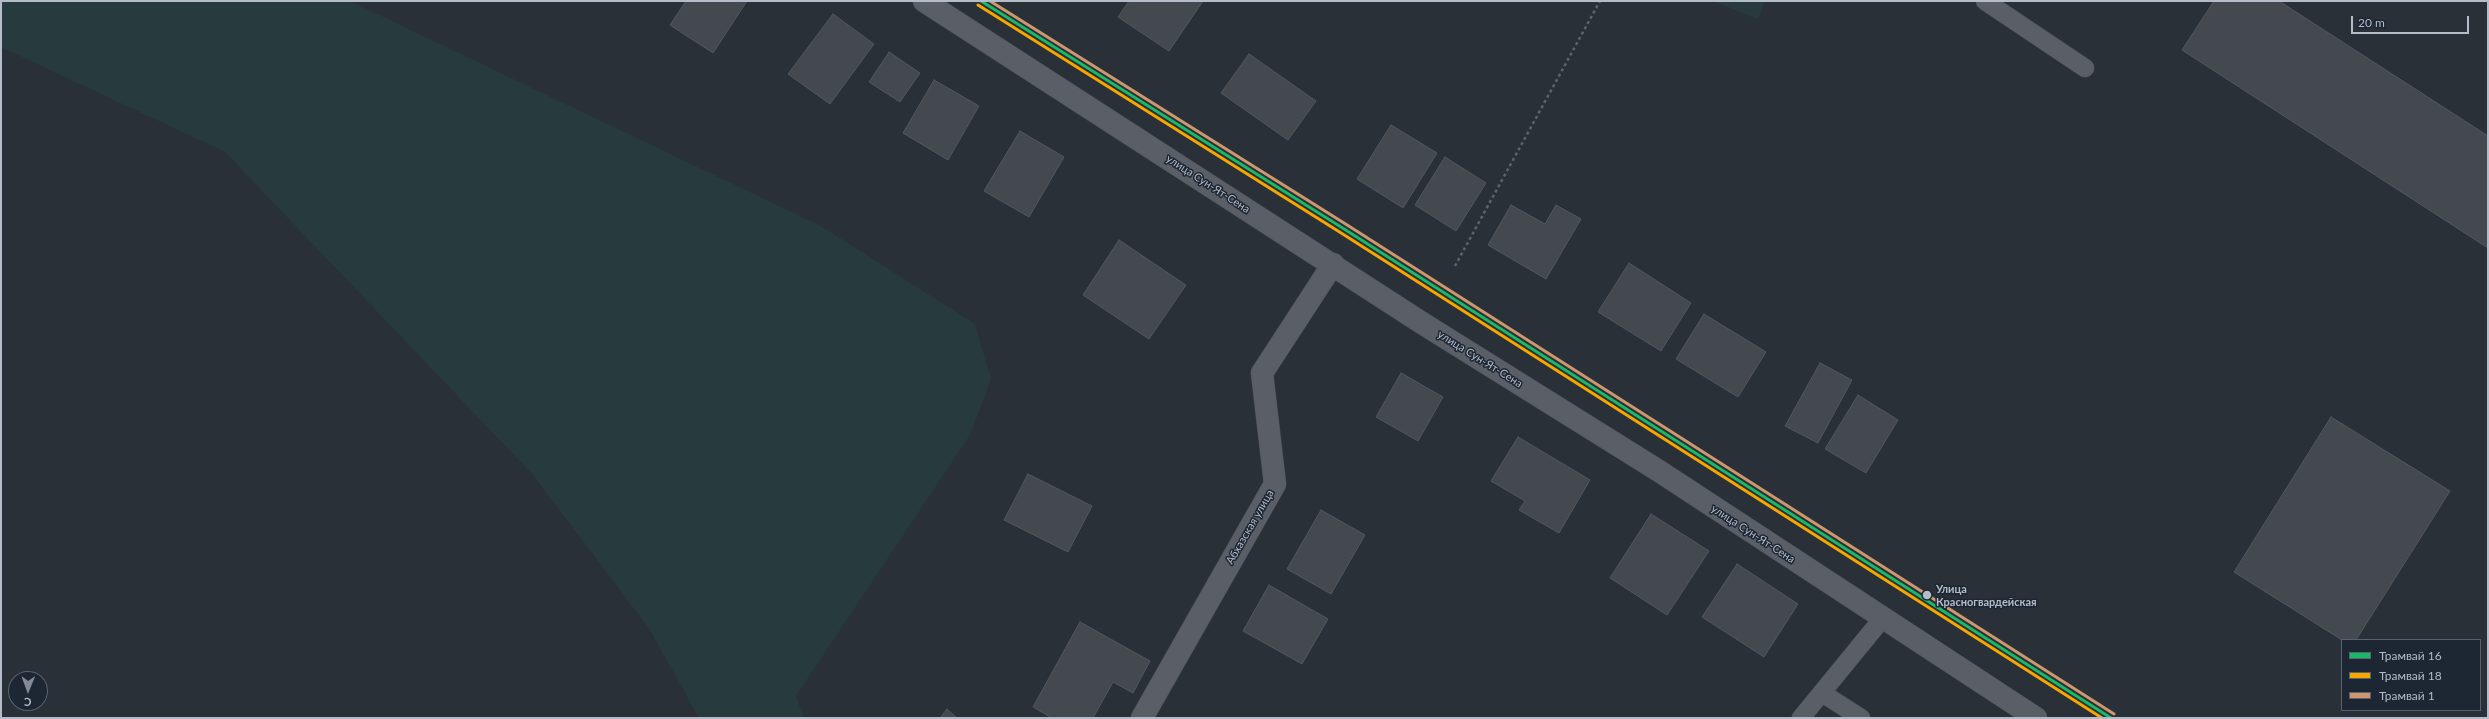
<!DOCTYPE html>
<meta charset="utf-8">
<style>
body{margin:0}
#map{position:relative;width:2489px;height:719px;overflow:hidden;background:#2a3038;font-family:Lato,sans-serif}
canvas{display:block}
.frame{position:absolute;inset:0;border:2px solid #b4bcc9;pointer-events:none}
.legend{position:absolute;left:2341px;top:639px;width:140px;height:72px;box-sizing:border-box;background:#1d2633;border:1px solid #59626f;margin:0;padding:5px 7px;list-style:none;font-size:12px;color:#b4bcc9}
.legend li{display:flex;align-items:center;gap:8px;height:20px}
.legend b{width:20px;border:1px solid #59626f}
.north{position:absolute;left:8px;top:671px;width:40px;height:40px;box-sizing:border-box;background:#1d2633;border:1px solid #59626f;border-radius:50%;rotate:181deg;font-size:11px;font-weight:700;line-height:16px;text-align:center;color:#b4bcc9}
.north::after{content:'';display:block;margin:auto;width:14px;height:18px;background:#848b96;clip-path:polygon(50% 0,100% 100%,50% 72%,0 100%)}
.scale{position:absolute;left:2351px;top:16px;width:118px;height:18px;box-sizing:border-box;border:2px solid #b4bcc9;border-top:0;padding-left:5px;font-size:12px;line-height:14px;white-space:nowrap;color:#b4bcc9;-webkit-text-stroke:3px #1d2633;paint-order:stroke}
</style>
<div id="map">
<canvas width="2489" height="719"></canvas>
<div class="frame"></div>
<ul class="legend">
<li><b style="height:5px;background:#1ab867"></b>Трамвай 16</li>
<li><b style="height:5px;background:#f7a600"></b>Трамвай 18</li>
<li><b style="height:5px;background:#cd976f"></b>Трамвай 1</li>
</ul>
<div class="north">С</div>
<div class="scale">20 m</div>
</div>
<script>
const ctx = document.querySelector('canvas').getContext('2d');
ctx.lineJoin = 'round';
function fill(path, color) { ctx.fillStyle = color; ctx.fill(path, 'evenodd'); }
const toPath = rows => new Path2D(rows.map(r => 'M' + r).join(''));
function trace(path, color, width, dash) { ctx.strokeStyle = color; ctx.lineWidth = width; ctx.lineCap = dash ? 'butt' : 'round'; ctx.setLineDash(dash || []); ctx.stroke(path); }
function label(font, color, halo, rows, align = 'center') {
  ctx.font = font + ' Lato,sans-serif'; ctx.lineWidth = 3; ctx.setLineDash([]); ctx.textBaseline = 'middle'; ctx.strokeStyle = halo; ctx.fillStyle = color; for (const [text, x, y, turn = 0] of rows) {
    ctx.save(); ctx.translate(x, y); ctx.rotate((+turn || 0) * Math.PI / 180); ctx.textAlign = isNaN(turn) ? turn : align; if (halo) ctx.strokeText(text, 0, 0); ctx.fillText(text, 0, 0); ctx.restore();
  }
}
fill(toPath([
 [1,1,350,1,821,226,975,324,991,379,970,435,796,696,804,718,699,718,650,630,534,476,225,152,1,47],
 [1713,1,1765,1,1758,19]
]), '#273a3e');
const building = toPath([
 [686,1,747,1,713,53,670,25,686,1],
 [1129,1,1203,1,1169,51,1118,17,1129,1],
 [2214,1,2279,1,2488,136,2488,248,2182,50,2214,1],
 [833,14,874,44,830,104,788,74,833,14],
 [889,52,920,73,900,102,869,82,889,52],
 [1249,54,1316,101,1288,140,1221,93,1249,54],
 [934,80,979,106,948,160,903,133,934,80],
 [1391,125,1437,153,1403,208,1357,179,1391,125],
 [1020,131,1064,157,1029,217,984,191,1020,131],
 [1445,157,1486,183,1456,231,1415,205,1445,157],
 [1511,205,1545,224,1556,205,1581,219,1546,279,1488,245,1511,205],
 [1119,240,1186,285,1149,339,1083,295,1119,240],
 [1629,263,1691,303,1661,351,1598,312,1629,263],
 [1704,314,1766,352,1738,397,1676,359,1704,314],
 [1820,363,1852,380,1818,443,1785,426,1820,363],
 [1401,373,1443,397,1418,441,1376,417,1401,373],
 [1858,395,1898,420,1866,473,1825,449,1858,395],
 [2331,417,2450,491,2356,640,2342,640,2234,572,2331,417],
 [1518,437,1590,480,1559,533,1519,510,1525,501,1491,481,1518,437],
 [1028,474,1092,506,1068,552,1004,520,1028,474],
 [1321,510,1365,535,1331,594,1287,569,1321,510],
 [1651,514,1709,551,1667,615,1610,578,1651,514],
 [1737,564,1798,604,1764,657,1702,617,1737,564],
 [1269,585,1328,619,1302,664,1243,631,1269,585],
 [1080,622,1150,661,1133,693,1113,682,1093,718,1052,718,1033,707,1080,622],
 [947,709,957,718,940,718,947,709]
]);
fill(building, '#444950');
trace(building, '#52575f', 1);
const lane = toPath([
 [1985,1,2085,68],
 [1822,693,1861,718],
 [1801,718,1882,619]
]);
const street = toPath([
 [924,1,1422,323,1659,471,2036,718],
 [1142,718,1275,484,1262,373,1333,264]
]);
trace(lane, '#484c53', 19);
trace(street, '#484c53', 23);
trace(toPath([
 [1455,266,1600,1]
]), '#5d636a', 2.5, [3, 3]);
trace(lane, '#5a5e66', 18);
trace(street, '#5a5e66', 22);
trace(toPath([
 [981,1,1341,227,2111,718]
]), '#1ab867', 3);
trace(toPath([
 [978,5,1338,231,2102,718]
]), '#f7a600', 3);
trace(toPath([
 [990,1,1344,223,2114,714]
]), '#cd976f', 3);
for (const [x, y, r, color] of [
 [1927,595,5,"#b4bcc9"]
]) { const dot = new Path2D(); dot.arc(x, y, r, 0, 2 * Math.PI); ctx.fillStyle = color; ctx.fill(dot); trace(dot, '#1d2633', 1.5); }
label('11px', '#b4bcc9', '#1d2633', [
 ["улица Сун-Ят-Сена",1208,184,33],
 ["улица Сун-Ят-Сена",1480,359,32],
 ["Абхазская улица",1250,527,-60],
 ["улица Сун-Ят-Сена",1753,534,33]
]);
label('bold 11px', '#b4bcc9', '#1d2633', [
 ["Улица",1936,589],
 ["Красногвардейская",1936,602]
], 'left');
</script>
